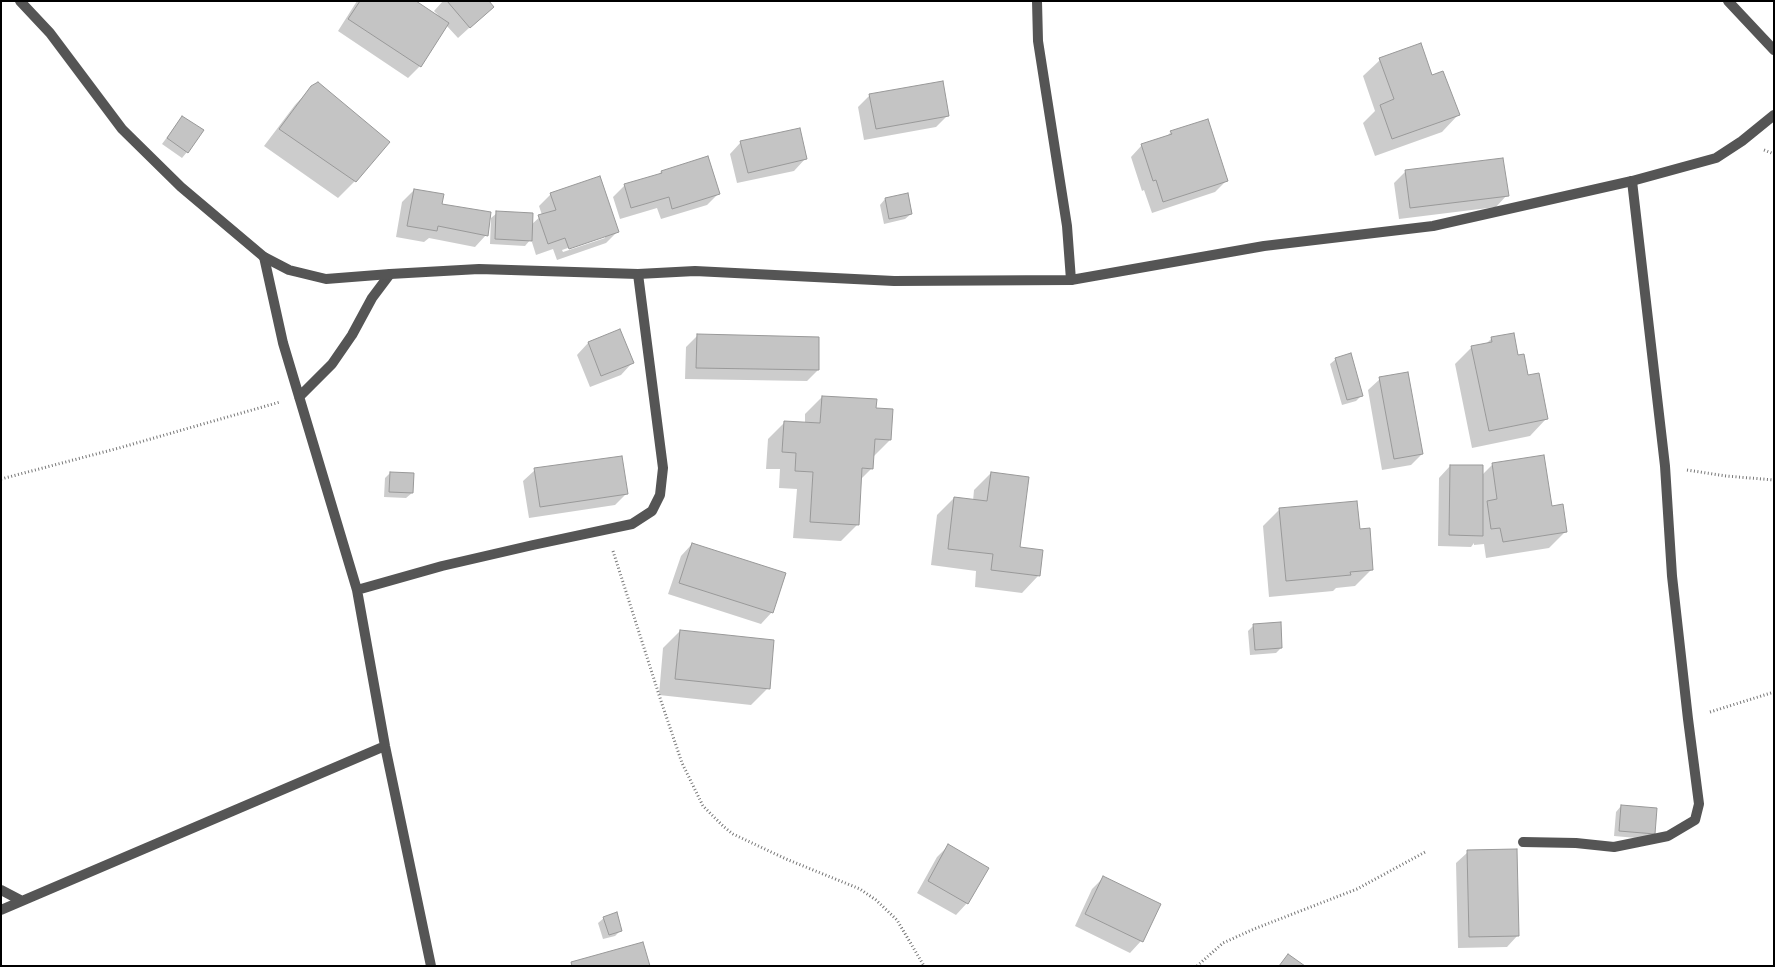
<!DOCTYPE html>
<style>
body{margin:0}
#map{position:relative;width:1775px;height:967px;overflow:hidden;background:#fff;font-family:Inter,sans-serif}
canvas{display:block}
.frame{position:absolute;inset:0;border:2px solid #000;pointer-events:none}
</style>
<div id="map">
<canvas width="1775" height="967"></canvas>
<div class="frame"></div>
</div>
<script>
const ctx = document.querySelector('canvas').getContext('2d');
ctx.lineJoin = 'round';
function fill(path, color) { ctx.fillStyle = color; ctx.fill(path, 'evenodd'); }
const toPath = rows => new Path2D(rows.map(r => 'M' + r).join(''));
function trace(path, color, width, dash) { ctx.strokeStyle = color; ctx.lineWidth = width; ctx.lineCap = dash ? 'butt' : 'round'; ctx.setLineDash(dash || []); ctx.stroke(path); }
fill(toPath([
 [357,1,414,1,439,16,434,11,443,1,487,1,480,18,458,38,446,25,420,66,408,78,338,31],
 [1380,60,1431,77,1458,115,1442,132,1375,156,1363,123,1375,111,1363,76],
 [312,87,355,181,338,198,264,146,295,105],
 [870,95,947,116,936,127,864,140,858,107],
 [182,117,187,152,182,158,162,144],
 [1171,132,1227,180,1215,192,1152,213,1144,190,1142,191,1131,157,1142,145,1166,137],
 [741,142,805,159,794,171,737,183,730,154],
 [708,157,719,193,707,205,661,219,657,208,620,219,613,197,625,185,657,176,661,172],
 [1406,171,1507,195,1496,207,1399,219,1394,183],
 [414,190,441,205,486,235,475,247,429,238,424,242,396,237,402,202],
 [551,194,617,232,606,243,557,260,553,249,536,255,531,239,525,246,490,244,491,218,497,213,531,225,542,215,539,206],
 [605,235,605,238,563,252,562,250],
 [885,199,911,214,905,219,884,224,880,205],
 [620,331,632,363,621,375,590,387,577,355,588,343],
 [697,336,818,370,807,381,685,379,686,347],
 [1492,338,1517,356,1546,419,1530,436,1472,448,1455,364,1472,347,1486,344],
 [1336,359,1361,396,1356,401,1342,405,1330,364],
 [1380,379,1422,454,1411,465,1382,470,1368,390],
 [822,397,874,409,890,440,873,457,872,468,860,480,858,524,841,541,793,538,797,489,779,488,780,469,766,469,768,439,785,422,805,423,805,414],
 [1492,465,1551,508,1566,531,1549,548,1486,558,1484,544,1474,545,1474,543,1471,547,1438,546,1439,478,1450,466,1482,475],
 [535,470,626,494,615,505,529,518,523,481],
 [390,473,412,493,406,498,384,497,385,478],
 [991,473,1019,548,1038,576,1022,593,975,587,976,571,931,565,937,515,954,498,973,501,974,490],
 [1280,509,1359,530,1372,569,1355,586,1336,588,1333,591,1269,597,1263,526],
 [692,544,772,612,761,624,668,594,681,556],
 [1254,625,1281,648,1276,653,1250,655,1248,631],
 [680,631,768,688,751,705,659,695,663,648],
 [1621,806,1654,833,1648,839,1614,836,1616,812],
 [948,846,967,903,956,915,917,893,937,857],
 [1468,852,1518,935,1507,947,1458,948,1456,863],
 [1104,877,1141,941,1130,953,1075,926,1092,889],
 [604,918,621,930,615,936,603,939,598,923]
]), '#0003');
const building = toPath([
 [360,1,416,1,449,23,421,67,348,19,360,1],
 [447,1,489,1,494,7,470,28,447,1],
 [1421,43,1432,75,1443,71,1460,115,1392,139,1380,105,1394,99,1379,58,1421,43],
 [943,81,949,116,876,129,869,94,943,81],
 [318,82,390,142,356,182,279,129,311,86,318,82],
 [182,116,204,130,188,153,167,138,182,116],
 [1208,119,1228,181,1163,202,1156,180,1153,181,1141,144,1172,134,1170,131,1208,119],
 [800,128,807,159,748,173,740,141,800,128],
 [708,156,720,194,672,209,669,197,631,208,624,184,662,173,661,171,708,156],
 [1503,158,1509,196,1410,208,1405,170,1503,158],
 [600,176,619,232,569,249,565,238,548,244,538,215,556,210,550,193,600,176],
 [414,189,444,194,442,204,491,212,488,236,438,226,437,231,407,226,414,189],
 [908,193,912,214,889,219,885,198,908,193],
 [496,211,533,213,532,241,495,239,496,211],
 [620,329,634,363,601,376,588,342,620,329],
 [1514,333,1518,355,1524,354,1528,375,1539,373,1548,419,1489,431,1471,346,1492,342,1491,337,1514,333],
 [697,334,819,337,819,370,696,368,697,334],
 [1351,353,1363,396,1347,400,1335,358,1351,353],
 [1408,372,1423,454,1394,459,1379,377,1408,372],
 [822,396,877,399,876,408,893,409,891,440,875,439,873,469,862,468,859,525,810,522,813,472,795,471,796,453,782,452,784,421,820,423,822,396],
 [1544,455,1552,506,1563,504,1567,532,1503,542,1500,528,1491,529,1487,501,1497,499,1492,463,1544,455],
 [622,456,628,494,540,507,534,468,622,456],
 [1450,465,1483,465,1483,536,1449,535,1450,465],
 [390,472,414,473,413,493,389,492,390,472],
 [991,472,1029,477,1020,547,1043,550,1040,576,991,570,993,554,948,549,954,497,987,501,991,472],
 [1357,501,1360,529,1370,528,1373,570,1350,572,1351,575,1286,581,1279,508,1357,501],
 [692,543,786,573,773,613,679,583,692,543],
 [1281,622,1282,648,1255,650,1253,624,1281,622],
 [680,630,774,640,770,689,675,679,680,630],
 [1621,805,1657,808,1655,834,1619,831,1621,805],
 [948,844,989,868,968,904,928,881,948,844],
 [1517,849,1519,936,1469,937,1467,850,1517,849],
 [1103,876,1161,904,1143,942,1085,914,1103,876],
 [617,912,622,931,609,935,603,917,617,912],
 [643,942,650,966,572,966,571,962,643,942],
 [1288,954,1305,966,1279,966,1288,954]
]);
fill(building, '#c4c4c4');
trace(building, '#999', 1);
trace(toPath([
 [1764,150,1774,154],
 [1687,470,1726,476,1774,480],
 [1,479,119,448,280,402],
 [613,551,661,701,682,763,703,806,724,827,733,834,786,859,860,889,876,900,897,920,924,966],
 [1710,712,1774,692],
 [1197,966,1223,943,1254,929,1357,889,1427,851]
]), '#777', 3, [1, 2.5]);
trace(toPath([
 [1037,1,1038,41,1067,226,1071,280],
 [1728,1,1774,50],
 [264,257,283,343,357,590,385,746,431,966],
 [299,397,332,364,352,335,372,298,390,274],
 [357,590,442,566,533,545,632,524,652,511,660,495,663,468,638,274],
 [1523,842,1576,843,1614,847,1668,836,1695,820,1699,804,1688,719,1672,576,1665,466,1632,181],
 [1,890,22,901],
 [1,910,385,746]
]), '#555', 10);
trace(toPath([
 [20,1,50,33,122,129,181,187,264,257,289,270,326,279,390,274,479,269,638,274,695,271,894,281,1071,280,1264,246,1433,226,1632,181,1716,158,1742,141,1774,115]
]), '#555', 10);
</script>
